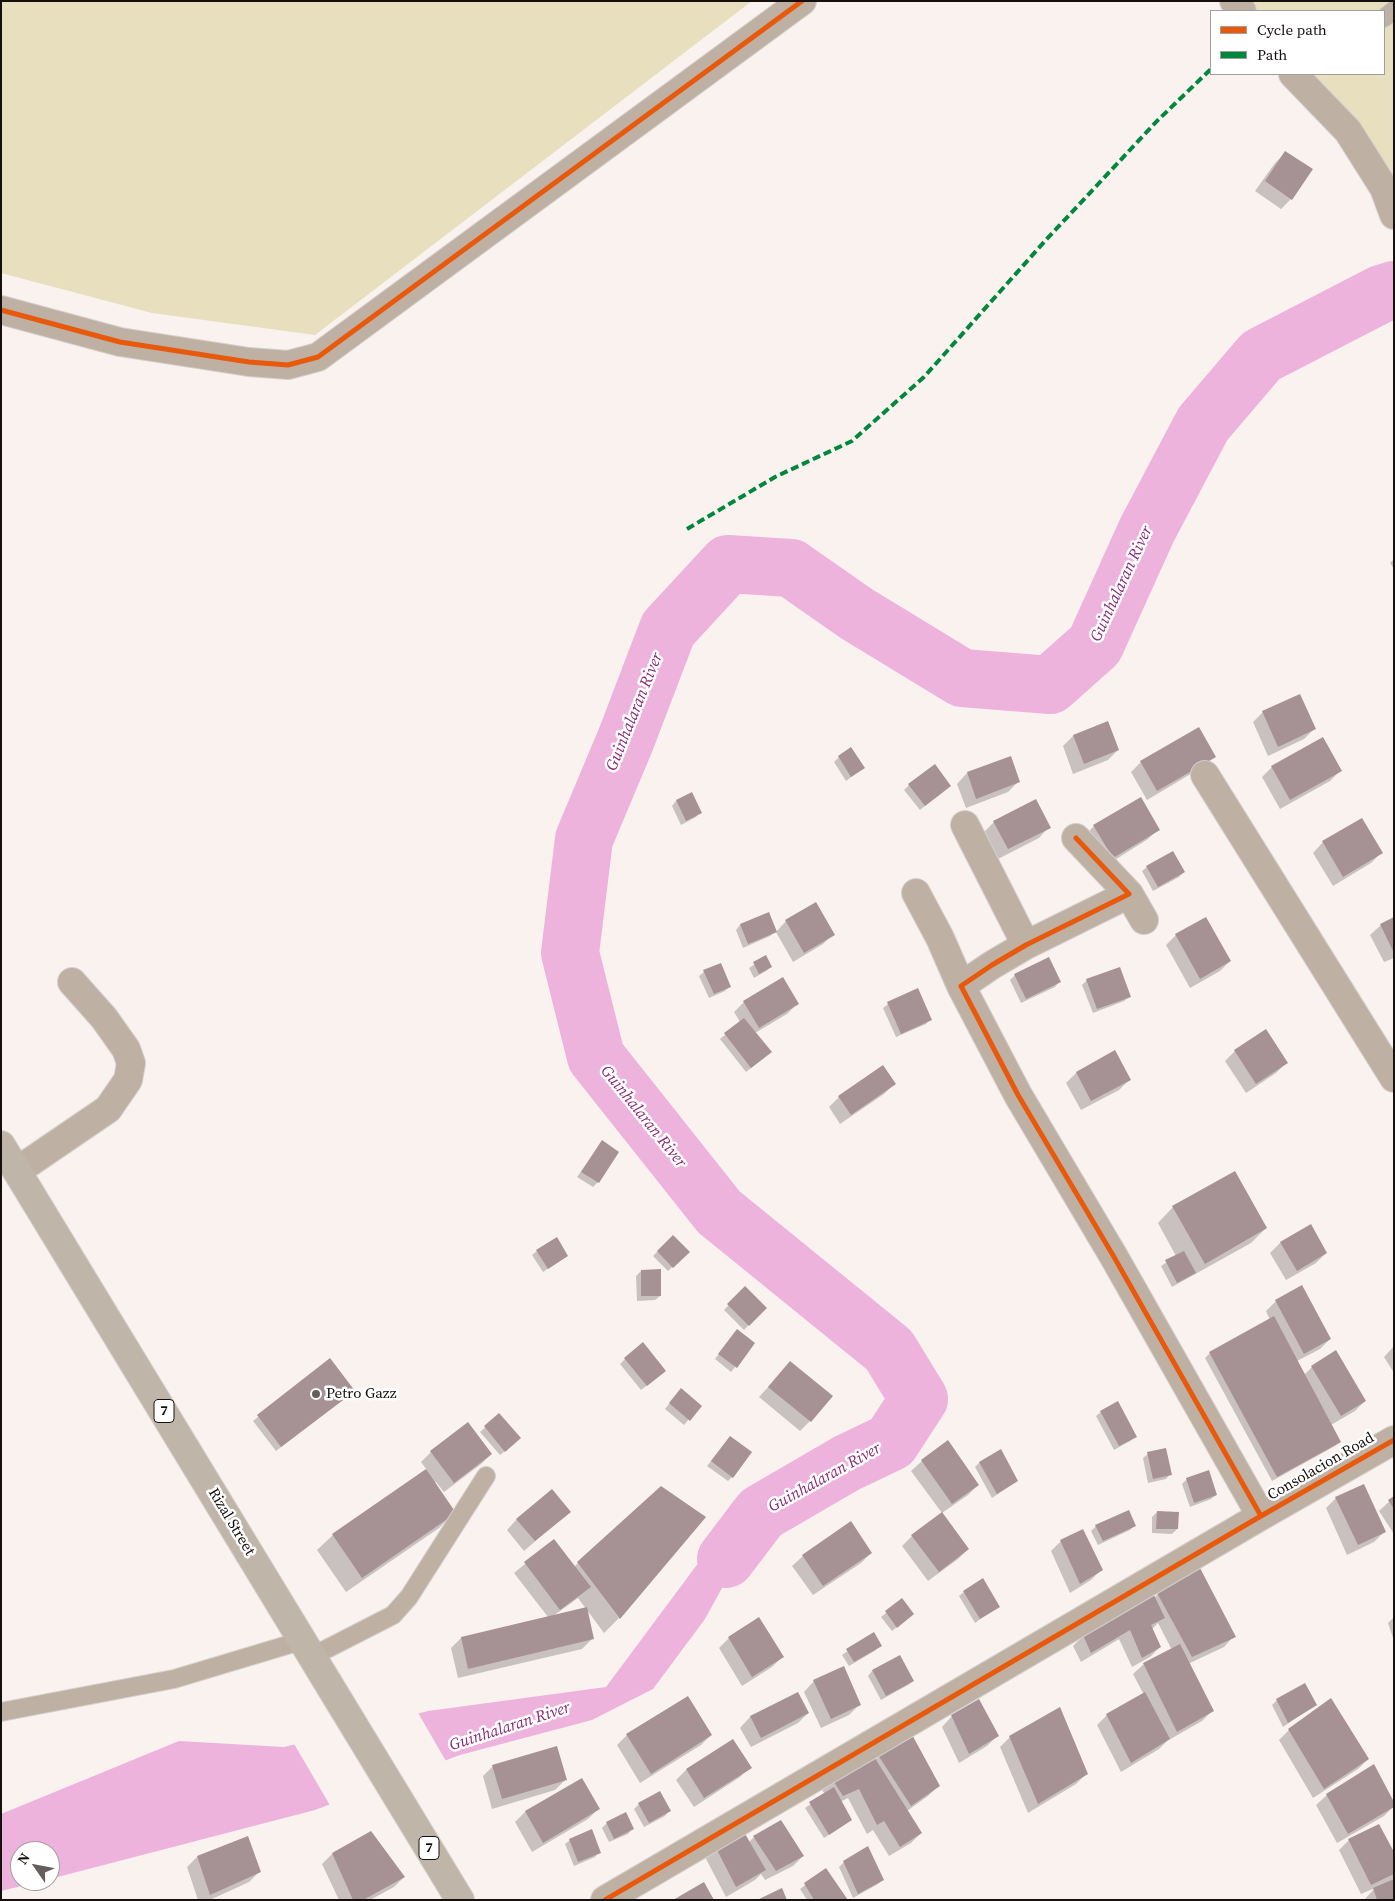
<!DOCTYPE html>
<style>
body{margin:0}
#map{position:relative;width:1395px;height:1901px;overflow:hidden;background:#faf2ef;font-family:"Source Serif 4",serif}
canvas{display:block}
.frame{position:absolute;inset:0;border:2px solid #150f0d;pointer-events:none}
.legend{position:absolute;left:1210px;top:10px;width:175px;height:65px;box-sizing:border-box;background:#fff;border:1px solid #a19f9e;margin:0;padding:6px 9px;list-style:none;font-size:15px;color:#150f0d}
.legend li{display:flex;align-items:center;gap:10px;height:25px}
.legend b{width:25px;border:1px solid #a19f9e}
.north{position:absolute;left:10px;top:1841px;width:50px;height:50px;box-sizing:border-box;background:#fff;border:1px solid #a19f9e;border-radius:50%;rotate:303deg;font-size:14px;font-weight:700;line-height:20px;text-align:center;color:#150f0d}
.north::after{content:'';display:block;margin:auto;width:18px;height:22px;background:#655e5c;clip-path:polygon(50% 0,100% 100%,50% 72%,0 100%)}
</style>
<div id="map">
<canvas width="1395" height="1901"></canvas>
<div class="frame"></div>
<ul class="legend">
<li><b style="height:6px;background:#e8590c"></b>Cycle path</li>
<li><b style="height:6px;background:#00873e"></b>Path</li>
</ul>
<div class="north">N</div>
</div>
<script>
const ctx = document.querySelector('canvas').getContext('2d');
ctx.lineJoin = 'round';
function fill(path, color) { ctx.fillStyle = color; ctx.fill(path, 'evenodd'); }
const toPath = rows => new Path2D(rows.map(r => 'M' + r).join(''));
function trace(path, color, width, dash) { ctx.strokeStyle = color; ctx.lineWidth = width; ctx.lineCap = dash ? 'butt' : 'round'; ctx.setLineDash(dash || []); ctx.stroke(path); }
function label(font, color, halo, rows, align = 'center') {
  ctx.font = font + ' "Source Serif 4",serif'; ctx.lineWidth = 5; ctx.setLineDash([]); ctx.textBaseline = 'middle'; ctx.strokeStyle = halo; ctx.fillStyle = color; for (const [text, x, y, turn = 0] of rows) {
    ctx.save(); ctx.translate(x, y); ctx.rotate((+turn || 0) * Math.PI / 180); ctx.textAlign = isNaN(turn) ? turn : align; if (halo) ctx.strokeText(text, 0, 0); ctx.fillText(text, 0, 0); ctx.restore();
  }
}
fill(toPath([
 [1,1,752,1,315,335,152,313,1,273],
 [1248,1,1394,1,1394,176,1305,74,1384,74,1384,11,1256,11]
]), '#e7dfbe');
fill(toPath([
 [774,1492,783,1507,738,1559,705,1619,653,1689,592,1720,460,1755,315,1810,50,1879,50,1851,20,1851,20,1881,42,1881,1,1891,1,1814,179,1741,284,1747,428,1711,606,1687,725,1527]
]), '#eeb3dd');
fill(toPath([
 [417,1711,447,1763,331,1807,293,1742]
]), '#faf2ef');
fill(toPath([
 [1285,153,1291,199,1281,209,1255,191,1275,163],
 [1394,559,1394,569,1390,563],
 [1263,712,1314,729,1304,739,1268,756,1253,722],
 [1107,723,1118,750,1108,760,1073,774,1063,746,1073,736],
 [1214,756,1204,766,1147,800,1131,772,1141,762],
 [839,757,863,768,846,781,834,762],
 [1010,757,1018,782,1008,792,966,808,957,784,967,773],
 [1272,767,1340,771,1330,781,1280,809,1262,777],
 [909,785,950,786,920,810,904,790],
 [691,794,700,812,696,817,681,825,672,806,676,801],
 [1140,799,1158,829,1148,839,1102,868,1083,837,1094,826],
 [994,822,1049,827,1039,838,998,859,984,832],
 [1323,842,1381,853,1371,863,1333,886,1313,853],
 [1147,867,1184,872,1179,877,1153,891,1142,871],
 [816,904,833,934,823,944,793,962,776,932,786,921],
 [768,914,775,932,770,936,743,948,736,930,740,925],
 [1394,919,1394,958,1384,962,1370,935,1381,925],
 [1176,935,1230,961,1220,971,1190,988,1166,945],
 [766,957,771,967,766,971,754,978,749,968],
 [1048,959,1059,982,1055,987,1021,1003,1010,980,1015,975],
 [704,972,730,986,725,991,709,998,699,976],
 [1087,980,1129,997,1124,1001,1093,1013,1082,985],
 [744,1002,797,1004,787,1014,755,1033,765,1057,746,1072,720,1039,740,1022,734,1012],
 [888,1004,930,1019,926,1024,896,1037,883,1008],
 [1235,1051,1286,1063,1276,1073,1246,1093,1225,1061],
 [1076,1073,1129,1080,1119,1090,1081,1110,1066,1083],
 [894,1084,884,1094,840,1124,829,1107,839,1097],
 [602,1142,598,1182,593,1187,577,1177],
 [1173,1207,1266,1228,1251,1243,1172,1287,1161,1266,1176,1256,1158,1223],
 [1310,1226,1326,1253,1316,1263,1286,1280,1270,1253,1280,1243],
 [673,1236,688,1252,668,1271,653,1256],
 [537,1251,567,1255,543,1272,532,1255],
 [641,1271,660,1296,655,1300,637,1301,636,1276],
 [745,1288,765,1308,744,1330,724,1310],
 [1276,1301,1330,1339,1320,1349,1297,1361,1304,1375,1312,1367,1365,1401,1355,1411,1331,1425,1340,1442,1335,1446,1272,1481,1205,1358,1210,1353,1270,1320,1266,1311],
 [733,1336,753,1344,731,1372,715,1359],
 [1394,1346,1394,1373,1384,1357],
 [625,1359,660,1375,641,1390,620,1364],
 [329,1360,348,1396,276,1451,253,1421],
 [790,1363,810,1421,800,1431,759,1397],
 [676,1395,700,1406,684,1425,665,1409],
 [1101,1412,1135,1437,1130,1441,1114,1450,1096,1416],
 [499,1415,515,1443,500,1455,480,1432],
 [730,1437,732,1477,728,1481,707,1466],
 [948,1442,978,1485,968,1495,942,1513,911,1471,922,1461],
 [1000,1451,1017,1481,992,1498,975,1467,979,1463],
 [431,1452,491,1454,481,1464,444,1492,436,1482,434,1483,454,1513,439,1528,346,1592,317,1550,333,1535,427,1470,421,1462],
 [1148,1454,1170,1474,1166,1479,1148,1483,1143,1458],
 [1187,1479,1216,1495,1211,1499,1190,1507,1182,1484],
 [1394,1497,1394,1534,1379,1511],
 [1336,1498,1384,1532,1374,1542,1347,1555,1326,1508],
 [569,1512,524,1551,507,1530,517,1519],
 [1157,1512,1177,1529,1172,1534,1152,1533,1152,1517],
 [850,1523,871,1553,861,1563,813,1595,792,1566,803,1556],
 [1135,1525,1130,1530,1098,1545,1091,1531,1096,1526],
 [912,1536,968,1549,958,1559,928,1581,902,1546],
 [554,1540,574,1567,578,1563,619,1618,604,1633,578,1598,553,1616,592,1639,582,1649,458,1678,451,1648,461,1638,548,1617,514,1573],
 [1061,1541,1101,1570,1091,1580,1070,1593,1051,1551],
 [964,1592,998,1606,975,1623,959,1596],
 [1158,1594,1234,1636,1224,1647,1188,1664,1213,1710,1202,1721,1167,1741,1159,1749,1121,1772,1097,1725,1107,1715,1144,1695,1133,1674,1144,1664,1172,1650,1158,1623,1152,1629,1160,1647,1150,1657,1132,1667,1119,1639,1081,1662,1073,1646,1083,1636,1154,1598],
 [902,1600,907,1619,892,1631,881,1617],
 [1394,1617,1394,1641,1388,1623],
 [874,1633,880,1645,876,1650,849,1666,842,1655],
 [729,1638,782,1657,772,1667,742,1686,719,1648],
 [900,1656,913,1681,908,1685,881,1700,868,1676,872,1671],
 [814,1681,859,1705,849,1715,821,1728,804,1692],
 [798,1693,808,1713,798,1723,751,1747,740,1728,750,1717],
 [1277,1700,1316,1704,1283,1727,1272,1705],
 [952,1716,997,1736,987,1746,959,1763,942,1727],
 [1289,1730,1368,1759,1358,1769,1313,1798,1279,1740],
 [627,1735,711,1735,701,1745,640,1783,617,1745],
 [1010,1737,1087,1773,1076,1784,1028,1813,1000,1747],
 [733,1740,750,1767,740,1777,694,1807,676,1780,686,1770],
 [879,1756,939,1785,928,1796,907,1811,921,1833,911,1843,889,1856,873,1830,867,1834,848,1798,840,1802,851,1820,824,1838,805,1808,825,1794,822,1790,833,1780,875,1760],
 [493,1766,566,1779,555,1790,492,1809,483,1776],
 [1327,1795,1394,1806,1384,1816,1337,1843,1316,1805],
 [639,1804,669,1811,665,1816,644,1827,634,1809],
 [598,1809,588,1819,532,1852,515,1822,525,1812],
 [607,1823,632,1829,628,1834,609,1842,602,1828],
 [371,1833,404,1877,394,1887,370,1900,339,1900,322,1864,332,1854],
 [754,1837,803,1856,793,1866,765,1880,761,1874,755,1880,726,1897,705,1857,716,1847,749,1842],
 [570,1840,599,1852,595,1857,574,1866,565,1844],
 [1349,1840,1394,1855,1394,1878,1389,1883,1394,1900,1364,1900,1375,1888,1361,1894,1339,1850],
 [197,1857,259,1872,249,1882,210,1900,198,1900,187,1867],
 [844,1862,883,1879,878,1884,853,1898,839,1867],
 [826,1869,846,1900,807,1900,800,1889]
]), '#0003');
trace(toPath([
 [726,1559,761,1513,847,1463,891,1442,919,1399,889,1350,719,1212,596,1057,570,953,584,839,626,739,668,629,728,564,791,568,857,614,962,678,1050,685,1095,645,1147,530,1203,424,1261,356,1381,294,1394,290]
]), '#eeb3dd', 58);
fill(toPath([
 [1285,151,1313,169,1292,200,1265,181],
 [1300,694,1316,729,1278,747,1262,711],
 [1108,721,1119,750,1084,764,1073,735],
 [1199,727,1216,757,1157,791,1140,761],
 [1323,737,1342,771,1290,800,1271,766],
 [851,747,865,768,851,777,838,756],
 [1011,756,1020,782,976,799,967,772],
 [935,764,951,786,925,806,908,784],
 [692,792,702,813,686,821,676,800],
 [1141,797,1160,830,1113,858,1093,825],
 [1036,799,1051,828,1008,849,993,821],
 [1362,818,1383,853,1343,877,1322,841],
 [1173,851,1185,872,1158,887,1146,866],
 [816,902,835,935,804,953,785,920],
 [769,912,777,932,748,944,740,924],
 [1206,917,1231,961,1200,979,1175,934],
 [1394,917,1394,953,1380,924],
 [766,955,772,967,759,974,753,962],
 [1049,957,1061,982,1026,999,1014,974],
 [721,963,731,987,714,994,703,970],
 [1120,967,1131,997,1097,1009,1086,979],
 [783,977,799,1004,759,1028,743,1001],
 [918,988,932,1020,901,1034,887,1002],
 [744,1018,772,1052,751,1068,724,1033],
 [1266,1029,1288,1063,1256,1084,1234,1050],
 [1115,1050,1131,1080,1091,1101,1076,1072],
 [883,1065,896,1084,851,1115,838,1096],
 [602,1140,619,1152,599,1183,581,1172],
 [1235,1171,1267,1228,1205,1264,1172,1206],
 [1311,1224,1327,1253,1297,1271,1280,1242],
 [673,1235,690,1252,673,1268,657,1251],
 [557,1237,568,1256,548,1269,536,1250],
 [1184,1251,1196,1273,1177,1283,1165,1260],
 [661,1269,661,1296,641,1296,641,1270],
 [1302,1285,1331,1339,1304,1354,1275,1300],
 [745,1286,767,1308,749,1326,727,1304],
 [1274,1316,1341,1442,1277,1477,1209,1352],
 [737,1329,755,1343,737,1368,718,1354],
 [643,1342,666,1371,647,1386,624,1358],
 [1336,1350,1366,1401,1341,1416,1311,1366],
 [330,1358,355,1391,281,1447,257,1415],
 [790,1361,833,1396,811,1422,768,1387],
 [681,1388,702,1406,690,1421,669,1403],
 [1118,1401,1137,1437,1119,1446,1100,1411],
 [499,1413,521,1438,505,1452,484,1426],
 [468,1422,492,1454,454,1483,430,1451],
 [730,1436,752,1452,733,1478,711,1461],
 [948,1440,979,1485,952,1504,921,1460],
 [1166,1448,1172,1475,1153,1479,1147,1452],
 [1001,1449,1018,1481,997,1494,979,1462],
 [426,1469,456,1513,362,1578,332,1534],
 [1209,1470,1217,1495,1194,1503,1186,1478],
 [1364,1484,1386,1532,1358,1545,1335,1497],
 [661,1486,706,1517,620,1619,577,1562],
 [552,1489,571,1512,535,1541,516,1519],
 [1394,1496,1394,1509,1388,1500],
 [1129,1510,1136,1526,1103,1541,1095,1525],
 [1157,1511,1179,1512,1178,1529,1156,1529],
 [942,1512,969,1549,939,1572,911,1535],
 [851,1521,872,1553,823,1586,802,1555],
 [1083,1529,1103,1570,1080,1584,1060,1540],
 [554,1539,591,1587,560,1610,524,1562],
 [1200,1568,1236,1637,1192,1657,1157,1593],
 [983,1578,1000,1607,980,1619,963,1591],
 [1152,1591,1165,1618,1151,1625,1161,1647,1142,1658,1130,1630,1091,1653,1083,1635],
 [902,1598,914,1614,897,1628,885,1611],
 [587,1607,594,1639,468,1669,461,1637],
 [759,1617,784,1657,752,1677,728,1637],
 [874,1632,882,1646,854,1662,846,1649],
 [1180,1644,1214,1711,1177,1732,1143,1663],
 [900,1655,914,1681,886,1696,872,1670],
 [844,1666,861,1705,831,1719,813,1680],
 [1305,1683,1317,1705,1288,1723,1276,1699],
 [798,1692,809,1713,761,1738,750,1716],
 [1145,1692,1170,1739,1131,1763,1106,1714],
 [688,1696,712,1735,651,1774,626,1734],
 [1331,1698,1369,1759,1324,1789,1288,1729],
 [979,1699,999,1736,969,1754,951,1715],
 [1060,1707,1088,1774,1038,1804,1009,1736],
 [910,1731,940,1786,911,1806,878,1755],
 [733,1739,752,1768,704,1798,686,1769],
 [557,1746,567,1780,502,1799,492,1765],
 [873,1755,922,1833,900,1847,884,1821,877,1825,859,1789,843,1796,832,1779],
 [1374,1764,1394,1802,1394,1807,1348,1834,1326,1794],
 [582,1778,600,1809,543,1843,525,1811],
 [834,1787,852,1820,829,1835,809,1802],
 [660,1791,671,1811,649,1823,638,1803],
 [626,1812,634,1829,614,1839,606,1822],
 [781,1820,804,1856,776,1871,753,1836],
 [1379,1824,1394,1852,1394,1874,1371,1885,1348,1839],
 [592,1829,601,1853,578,1862,569,1839],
 [371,1831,405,1877,363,1900,353,1900,332,1853],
 [744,1832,766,1870,736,1887,715,1846],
 [248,1836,261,1872,210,1895,197,1856],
 [868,1846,884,1880,858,1894,843,1861],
 [826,1868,848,1900,814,1900,804,1883],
 [1394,1879,1394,1900,1377,1900,1373,1888],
 [704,1882,714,1900,673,1900],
 [782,1888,787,1900,757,1900]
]), '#a69194');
const service = toPath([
 [1384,18,1394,10],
 [313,1656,393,1615,409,1597,486,1476],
 [1,1712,174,1679,304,1640]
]);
const minor = toPath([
 [1234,1,1242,11],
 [1293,74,1348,131,1384,188,1394,215],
 [1,310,120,342,249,362,288,365,318,357,802,1],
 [1205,775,1394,1078],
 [965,825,1026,945],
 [1076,838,1129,894,1026,945,992,965,961,986,1018,1095,1114,1257,1261,1516],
 [916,893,940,938,961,986],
 [1129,894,1144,920],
 [17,1171,108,1109,128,1080,131,1063,126,1049,104,1018,72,982],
 [605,1900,1261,1516,1394,1440]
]);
const primary = toPath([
 [1,1145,460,1900]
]);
trace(service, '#d5cfcc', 20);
trace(minor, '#d5cfcc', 30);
trace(primary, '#d5cfcc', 30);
trace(service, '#beb1a4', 18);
trace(minor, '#beb1a4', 28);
trace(primary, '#c0b5a9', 28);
trace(toPath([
 [687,529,775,477,852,441,924,377,1045,241,1157,121,1211,69]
]), '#00873e', 4, [8, 4]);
trace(toPath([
 [1,310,120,342,249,362,288,365,318,357,802,1],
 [1076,838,1129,894,1026,945,992,965,961,986,1018,1095,1114,1257,1261,1516],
 [605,1900,1261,1516,1394,1440]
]), '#e8590c', 5);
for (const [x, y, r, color] of [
 [316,1394,5,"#655e5c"]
]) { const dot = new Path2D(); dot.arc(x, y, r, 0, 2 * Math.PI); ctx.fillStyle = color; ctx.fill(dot); trace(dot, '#fff', 2); }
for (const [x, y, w] of [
 [164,1411,20],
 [429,1848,20]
]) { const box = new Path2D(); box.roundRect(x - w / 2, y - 11.5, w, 23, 4); ctx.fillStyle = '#fff'; ctx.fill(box); trace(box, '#150f0d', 1); }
label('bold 14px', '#150f0d', null, [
 ["7",164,1411],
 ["7",429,1848]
]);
label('15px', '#150f0d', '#fff', [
 ["Petro Gazz",326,1394]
], 'left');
label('15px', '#150f0d', '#fff', [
 ["Consolacion Road",1321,1467,-30],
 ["Rizal Street",231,1522,59]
]);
label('italic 16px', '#872a75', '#fff', [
 ["Guinhalaran River",1122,584,-65],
 ["Guinhalaran River",635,712,-68],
 ["Guinhalaran River",643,1117,51],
 ["Guinhalaran River",825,1478,-29],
 ["Guinhalaran River",510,1727,-18]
]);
</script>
